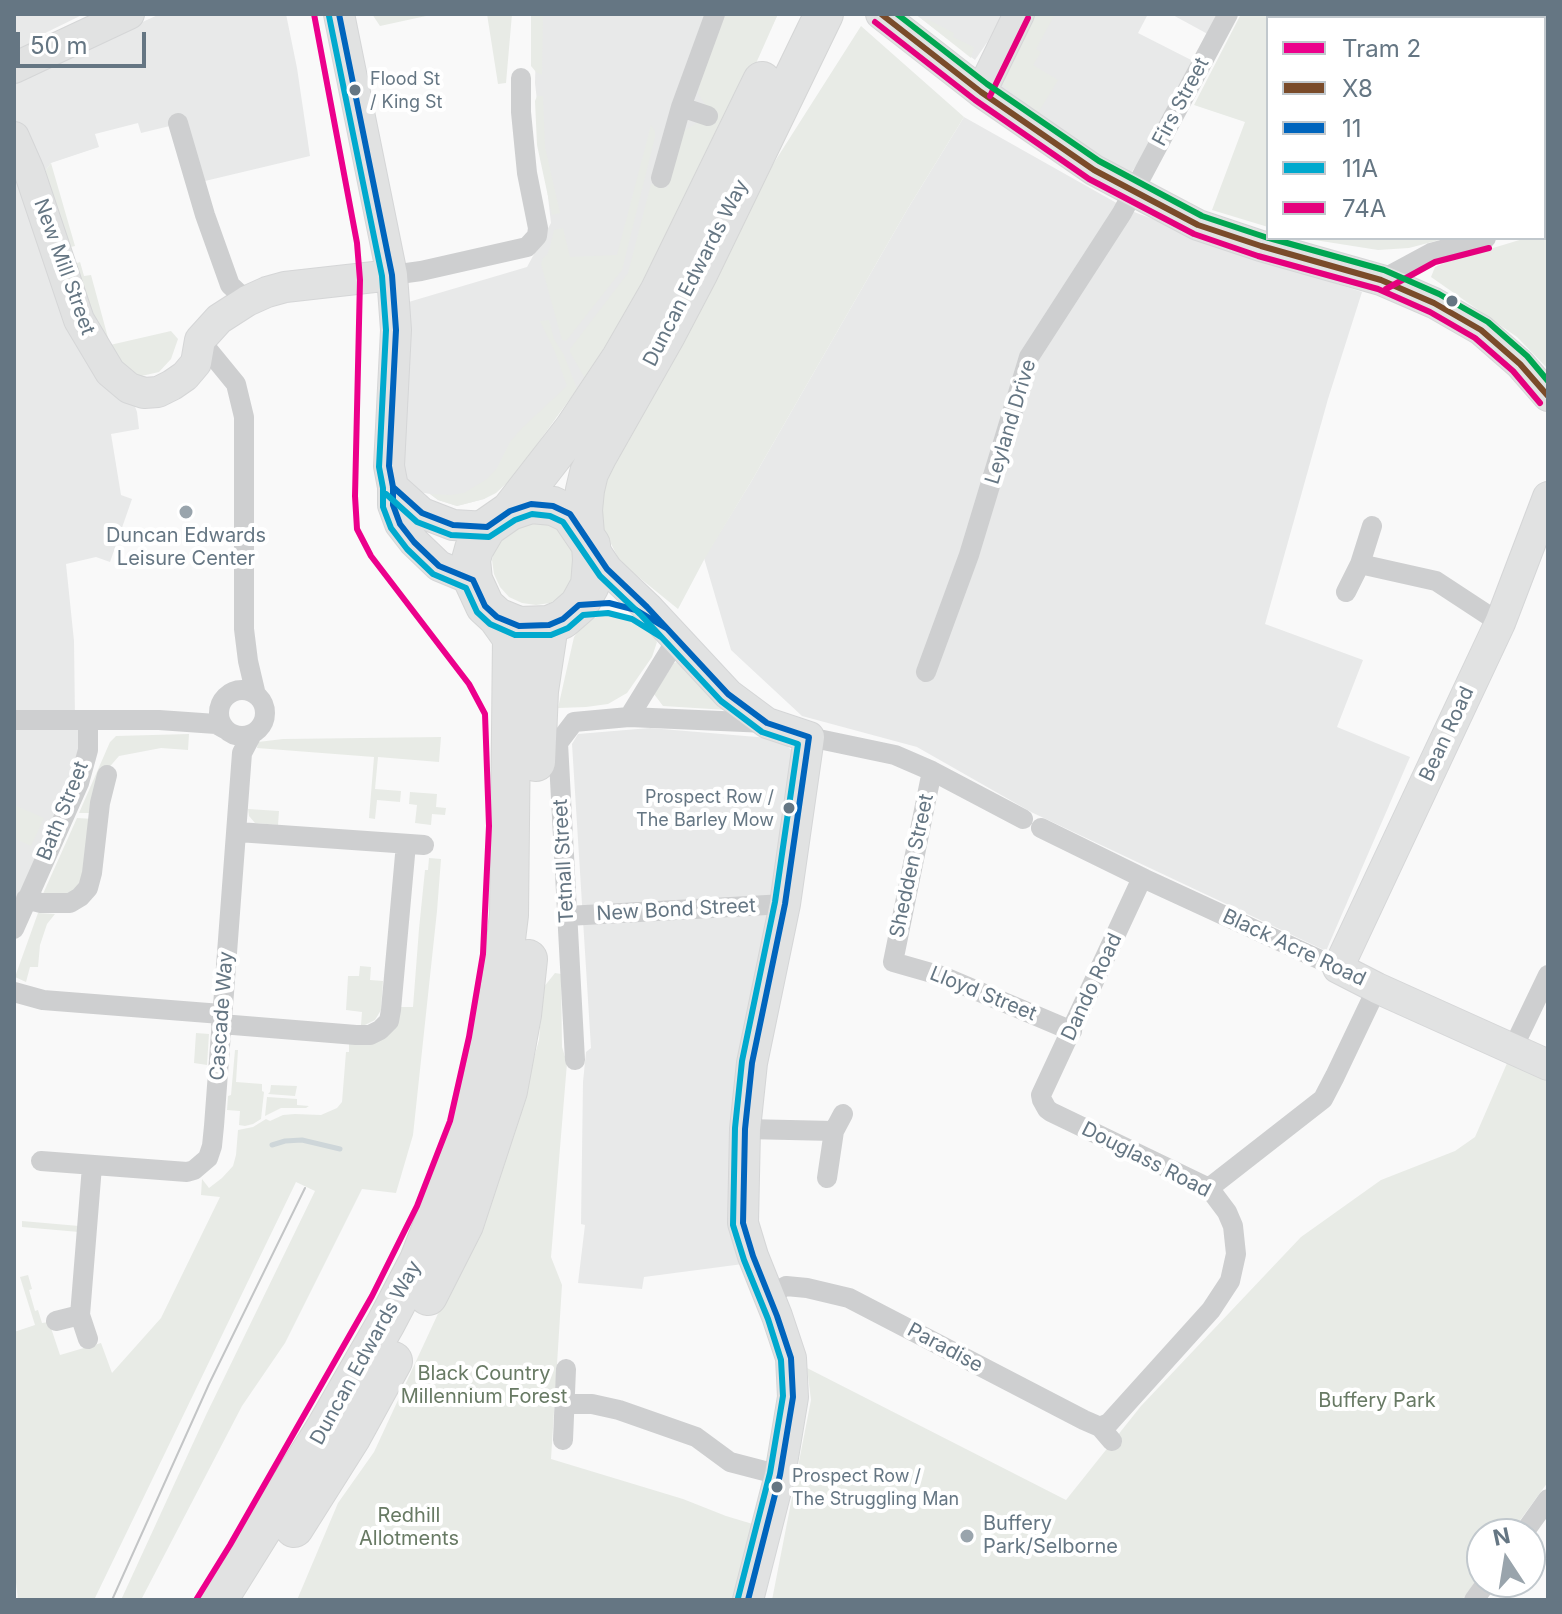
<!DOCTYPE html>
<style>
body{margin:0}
#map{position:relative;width:1562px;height:1614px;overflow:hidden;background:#f9f9f9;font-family:Inter,sans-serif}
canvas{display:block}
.frame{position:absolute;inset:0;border:16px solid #657683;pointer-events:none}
.legend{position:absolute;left:1266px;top:16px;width:280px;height:224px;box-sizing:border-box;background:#fff;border:2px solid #c1c8cd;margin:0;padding:10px 14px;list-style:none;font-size:24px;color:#657683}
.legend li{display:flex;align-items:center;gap:16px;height:40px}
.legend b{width:40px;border:2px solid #c1c8cd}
.north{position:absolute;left:1466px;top:1518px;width:80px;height:80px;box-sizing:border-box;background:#fff;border:2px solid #c1c8cd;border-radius:50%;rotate:348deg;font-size:22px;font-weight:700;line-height:32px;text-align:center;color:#657683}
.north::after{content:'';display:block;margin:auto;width:28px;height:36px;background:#99a4ac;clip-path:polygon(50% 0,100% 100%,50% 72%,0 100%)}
.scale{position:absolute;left:16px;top:32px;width:130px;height:36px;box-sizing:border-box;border:4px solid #657683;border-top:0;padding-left:10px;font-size:24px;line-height:28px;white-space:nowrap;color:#657683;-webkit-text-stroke:6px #fff;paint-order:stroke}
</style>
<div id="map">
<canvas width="1562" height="1614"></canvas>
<div class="frame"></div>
<ul class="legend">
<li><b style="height:10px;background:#ec008c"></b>Tram 2</li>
<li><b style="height:10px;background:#7a4b2a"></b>X8</li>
<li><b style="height:10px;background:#0065bd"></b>11</li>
<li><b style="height:10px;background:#00a9ce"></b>11A</li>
<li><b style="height:10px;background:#e5007d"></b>74A</li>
</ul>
<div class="north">N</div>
<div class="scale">50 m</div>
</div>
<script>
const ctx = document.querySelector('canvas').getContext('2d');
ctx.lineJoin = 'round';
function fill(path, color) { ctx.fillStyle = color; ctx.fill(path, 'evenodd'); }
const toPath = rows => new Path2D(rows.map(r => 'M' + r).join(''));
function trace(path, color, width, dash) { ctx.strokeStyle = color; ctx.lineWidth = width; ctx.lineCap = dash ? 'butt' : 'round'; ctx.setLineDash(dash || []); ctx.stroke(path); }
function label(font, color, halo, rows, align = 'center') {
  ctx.font = font + ' Inter,sans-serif'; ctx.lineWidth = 8; ctx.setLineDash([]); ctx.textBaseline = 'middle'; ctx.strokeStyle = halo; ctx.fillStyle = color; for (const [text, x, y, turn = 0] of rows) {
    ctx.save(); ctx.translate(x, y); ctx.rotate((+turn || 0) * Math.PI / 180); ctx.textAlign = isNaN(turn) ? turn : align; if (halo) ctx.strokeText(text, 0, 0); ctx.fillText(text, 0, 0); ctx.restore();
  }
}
fill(toPath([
 [14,14,84,14,35,38,35,71,160,14,286,14,297,68,310,156,205,181,178,124,141,133,138,123,95,134,99,147,51,163,45,171,30,171,128,387,137,412,139,429,111,434,121,495,132,499,110,562,96,557,66,564,74,641,75,719,88,750,14,929],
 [537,14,778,14,587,382,577,389,508,482,484,499,457,506,438,500,430,494,393,487,395,306,527,267,551,223,535,83],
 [915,14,1002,14,988,41,975,60],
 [1033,14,1148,14,1138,33,1201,65,1169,123,1130,174,994,93],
 [1171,14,1228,14,1215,38],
 [964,117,1129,210,1244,254,1362,292,1328,399,1265,624,1363,660,1337,727,1410,757,1326,951,1031,812,917,747,802,716,731,650,704,558,751,482,907,210],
 [650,728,781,739,792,751,773,897,743,1264,644,1277,642,1289,578,1283,585,1225,581,1224,583,1082,586,1052,591,1048,572,744,578,734]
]), '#e8e9e9');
fill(toPath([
 [372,14,426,14,426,16,380,26],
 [487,14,512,14,506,83,498,84],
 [531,14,543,14,542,75,536,72,531,66],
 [726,14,778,14,733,115,614,342,587,382,570,352,570,349,628,273,651,184,667,188,684,131,697,123,705,122,715,124,718,113,706,106,698,93,700,81],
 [1034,14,1055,14,1036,49,1041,52,1033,65,1058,80,1038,113,1002,84],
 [1241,14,1312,14,1318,18,1268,18,1268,227,1212,210,1245,122,1194,105],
 [922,19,927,19,954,33,953,37,974,47,971,58],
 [861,26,964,117,907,210,751,482,705,558,678,609,620,562,599,519,606,475,770,169],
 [537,96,543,96,545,147,560,213,552,215,537,145,535,101],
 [651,125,655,131,655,137,622,270,566,341,562,340,541,264,543,258,547,255,550,247,554,230,563,228,570,257,617,255],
 [51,163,75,246,66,248,45,171],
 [1548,231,1548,369,1517,337,1431,277,1435,267,1447,262,1526,238,1544,238,1544,232],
 [1302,238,1447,238,1409,248,1378,250],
 [80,262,84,276,91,275,110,345,171,331,178,339,171,359,159,372,137,377,113,363,69,266],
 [549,320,554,339,564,355,577,389,525,461,508,482,496,493,484,499,457,506,438,500,430,494,451,495,464,493,487,479,497,468,510,442,522,428,567,386,555,352,540,321],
 [527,520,554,524,578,558,571,585,562,596,550,603,536,605,522,603,509,597,500,587,494,574,492,560,495,546,503,534],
 [610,614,627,617,650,628,657,642,652,657,627,693,608,704,586,707,558,708,574,637,588,619],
 [683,660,727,710,663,706,654,694,674,663],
 [189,734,188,750,161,748,119,756,106,771,94,813,79,813,110,742,116,736],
 [441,737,439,762,378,757,375,789,401,791,400,802,377,800,375,819,369,818,374,757,257,748,258,742,283,739],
 [410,792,437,794,436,807,446,808,445,815,432,814,431,825,415,823,417,805,409,804],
 [14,805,44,818,31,846,14,838],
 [248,809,279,811,278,825,255,823,249,816],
 [77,818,94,819,90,856,76,894,42,896],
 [429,858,441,859,437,911,413,1135,396,1193,362,1189,285,1343,242,1406,141,1600,121,1600,206,1415,315,1191,296,1182,94,1600,18,1600,14,1565,14,1332,35,1325,20,1277,28,1275,32,1289,29,1290,35,1311,38,1310,42,1323,49,1322,60,1355,101,1343,112,1373,161,1318,220,1197,201,1195,202,1179,209,1188,222,1178,233,1166,236,1155,238,1130,253,1127,266,1119,270,1121,283,1115,295,1114,321,1115,337,1108,342,1102,346,1052,349,1052,349,1044,399,1007,413,1007,419,929,425,870,428,870],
 [38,913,55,914,47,924,40,945,38,967,30,967,26,982,15,977],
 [360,966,371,967,370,980,383,981,381,1010,375,1020,365,1025,361,1025,362,1012,346,1010,348,976,359,976],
 [555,973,561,974,562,1047,567,1063,551,1257,562,1285,551,1459,683,1499,726,1516,756,1525,732,1600,297,1600,338,1503,374,1452,498,1184,539,1040,543,988],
 [196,1033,209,1034,207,1065,194,1063],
 [235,1050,238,1050,236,1082,262,1084,262,1091,264,1092,261,1119,253,1124,245,1126,239,1125,240,1111,227,1110,228,1096,231,1095],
 [1508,1061,1548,1075,1548,1482,1510,1534,1482,1534,1482,1572,1462,1600,772,1600,811,1400,807,1368,1066,1500,1141,1406,1301,1237,1381,1180,1455,1151,1475,1137],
 [271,1085,297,1086,295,1096,268,1094,270,1092],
 [267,1097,297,1099,297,1105,309,1106,306,1108,281,1108,265,1116],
 [22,1221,79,1226,79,1232,22,1227]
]), '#e8ebe6');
trace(toPath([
 [272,1145,285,1141,302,1140,340,1149]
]), '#ced6d9', 5);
const secondary = toPath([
 [339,14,392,275,396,330,389,466,393,487,393,505,400,524,414,542,439,566,473,580],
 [881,14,981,92,1094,170,1198,225,1261,246,1381,280,1434,303,1481,330,1520,364,1548,396],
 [14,68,129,14],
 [981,92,1019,14],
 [14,137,29,171,79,320,110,372,129,388,144,393,158,392,172,385,185,376,196,363,200,340,219,319,247,301,267,292,285,287,392,275],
 [393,487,422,513,453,525,487,527],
 [1548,497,1500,623,1338,968,1377,988,1548,1065],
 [591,545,607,569,647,607,728,694,767,723,809,737,785,904,752,1063,745,1129,743,1223,753,1256,777,1316,791,1358,793,1397,780,1475,748,1600]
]);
const highway = toPath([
 [531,504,553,506,570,514,591,545,592,560,590,585,579,605,563,619,549,625,519,626,497,617,485,606,473,580,471,560,474,549,487,527,510,511,531,504],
 [510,511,573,430,621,358,659,292,762,81],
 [585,534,583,510,585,490,589,473,597,457,666,335,698,274,824,14],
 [536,762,539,691,549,625],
 [428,1296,464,1225,508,1091,522,1015,528,959],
 [294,1528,352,1436,393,1361],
 [218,1600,326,1427,386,1323,419,1260,445,1193,482,1081,501,980,509,915,512,638,497,617]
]);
trace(secondary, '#d5d6d7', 32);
trace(highway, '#d5d6d6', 40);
trace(toPath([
 [1514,14,1519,18],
 [1544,37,1548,40],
 [681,107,708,116],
 [178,123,205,215,230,285,247,301],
 [661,178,681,107,715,14],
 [1544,219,1548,218],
 [392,275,421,271,527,247,537,236,538,228,527,173,521,112,521,78],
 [1381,280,1431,253,1486,238],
 [200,340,236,384,244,417,244,629,248,661,256,695],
 [1360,564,1436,581,1500,623],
 [1346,592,1360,564,1372,526],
 [926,672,969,555,1029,357,1122,213,1228,14],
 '219 713a23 23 0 1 1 46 0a23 23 0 1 1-46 0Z',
 [629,717,677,639],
 [14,720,159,720,216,724,225,729],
 [809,737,895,755,932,771,1023,819],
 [932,771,893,962,942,976,1072,1031],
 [1041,828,1145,879,1338,968],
 [238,832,424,845],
 [26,899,41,903,70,903,80,897,88,888,92,873,100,803,107,775],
 [567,916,785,904],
 [14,929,79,783,88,750,88,720],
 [14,992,43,1000,221,1014],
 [221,1024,356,1035,370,1035,380,1030,389,1021,391,1010,406,844],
 [1512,1050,1548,975],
 [575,1060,558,743,574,722,629,717,767,723],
 [745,1129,834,1131],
 [41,1161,187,1172,194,1170,208,1158,212,1146,214,1126,242,753,252,734],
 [827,1178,834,1131,843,1114],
 [1209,1188,1323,1099,1335,1076,1377,988],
 [769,1295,786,1286,807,1288,849,1298,1084,1420,1100,1427,1112,1441],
 [80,1315,92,1166],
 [56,1321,80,1315,88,1339],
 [566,1404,592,1404,619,1410,696,1437,730,1462,780,1475],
 [1100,1427,1109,1423,1211,1310,1230,1281,1236,1254,1233,1226,1227,1212,1209,1188,1051,1112,1047,1109,1042,1100,1041,1095,1142,878],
 [563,1440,566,1369],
 [1523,1534,1548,1499],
 [1474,1600,1487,1582]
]), '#cecfd0', 20);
trace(secondary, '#e1e2e2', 30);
trace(highway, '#e1e2e2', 38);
trace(toPath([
 [112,1600,209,1384,305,1188]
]), '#c3c5c6', 2);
trace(toPath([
 [881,14,981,92,1094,170,1198,225,1261,246,1381,280,1434,303,1481,330,1520,364,1548,396]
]), '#7a4b2a', 6);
trace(toPath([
 [339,14,392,275,396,330,389,466,393,487,393,505,400,524,414,542,439,566,473,580,485,606,497,617,519,626,549,625,563,619,579,605,609,603,636,610,666,628],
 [393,487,422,513,453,525,487,527,510,511,531,504,553,506,570,514,607,569,647,607,728,694,767,723,809,737,785,904,752,1063,745,1129,743,1223,753,1256,777,1316,791,1358,793,1397,780,1475,748,1600]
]), '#0065bd', 6);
trace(toPath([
 [329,16,382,276,386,330,379,467,383,488,383,507,391,528,407,549,433,574,466,588,477,612,490,624,515,635,551,635,568,628,583,615,608,613,632,619,661,637],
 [386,494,417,522,451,535,489,537,515,520,532,514,550,516,563,522,600,576,640,614,721,701,762,732,798,744,775,902,742,1061,735,1128,733,1225,744,1260,768,1319,781,1360,783,1396,770,1473,738,1598]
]), '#00a9ce', 6);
trace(toPath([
 [875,22,975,100,1089,179,1194,234,1258,256,1378,289,1430,312,1475,338,1513,371,1540,403],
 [990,96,1028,18],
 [1386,289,1435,262,1489,248]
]), '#e5007d', 6);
trace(toPath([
 [897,14,987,84,1099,161,1202,216,1268,238],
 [1269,238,1384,270,1439,294,1488,322,1527,356,1548,381]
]), '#00a651', 6);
trace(toPath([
 [196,1600,230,1545,372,1296,417,1206,450,1121,469,1037,483,954,489,826,485,714,469,684,371,556,357,529,355,496,360,280,357,243,314,14]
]), '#ec008c', 6);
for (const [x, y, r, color] of [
 [355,90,7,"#657683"],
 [1452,301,7,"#657683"],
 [186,512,8,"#99a4ac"],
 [789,808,7,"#657683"],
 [777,1487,7,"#657683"],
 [967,1536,8,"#99a4ac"]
]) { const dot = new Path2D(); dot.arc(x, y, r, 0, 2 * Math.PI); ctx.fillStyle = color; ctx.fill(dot); trace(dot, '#fff', 3); }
label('18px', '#657683', '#fff', [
 ["Flood St",370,80],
 ["/ King St",370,103],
 ["Prospect Row /",774,798,"right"],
 ["The Barley Mow",774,821,"right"],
 ["Prospect Row /",792,1477],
 ["The Struggling Man",792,1500]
], 'left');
label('20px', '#657683', '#fff', [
 ["Firs Street",1181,102,-62],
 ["New Mill Street",64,267,70],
 ["Duncan Edwards Way",696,273,-63],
 ["Leyland Drive",1011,422,-73],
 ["Bean Road",1447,734,-65],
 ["Bath Street",63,811,-68],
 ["Tetnall Street",564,861,-93],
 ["Shedden Street",912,866,-78],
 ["New Bond Street",676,910,-3],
 ["Black Acre Road",1294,948,25],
 ["Dando Road",1092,987,-65],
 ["Lloyd Street",983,994,22],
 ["Cascade Way",222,1016,-86],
 ["Douglass Road",1146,1160,27],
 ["Paradise",945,1348,28],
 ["Duncan Edwards Way",366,1353,-61]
]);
label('20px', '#657683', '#fff', [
 ["Duncan Edwards",186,536],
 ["Leisure Center",186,559],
 ["Buffery",983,1524,"left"],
 ["Park/Selborne",983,1547,"left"]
]);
label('20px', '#687a64', '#fff', [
 ["Black Country",484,1374],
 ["Millennium Forest",484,1397],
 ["Buffery Park",1377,1401],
 ["Redhill",409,1516],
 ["Allotments",409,1539]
]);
</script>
